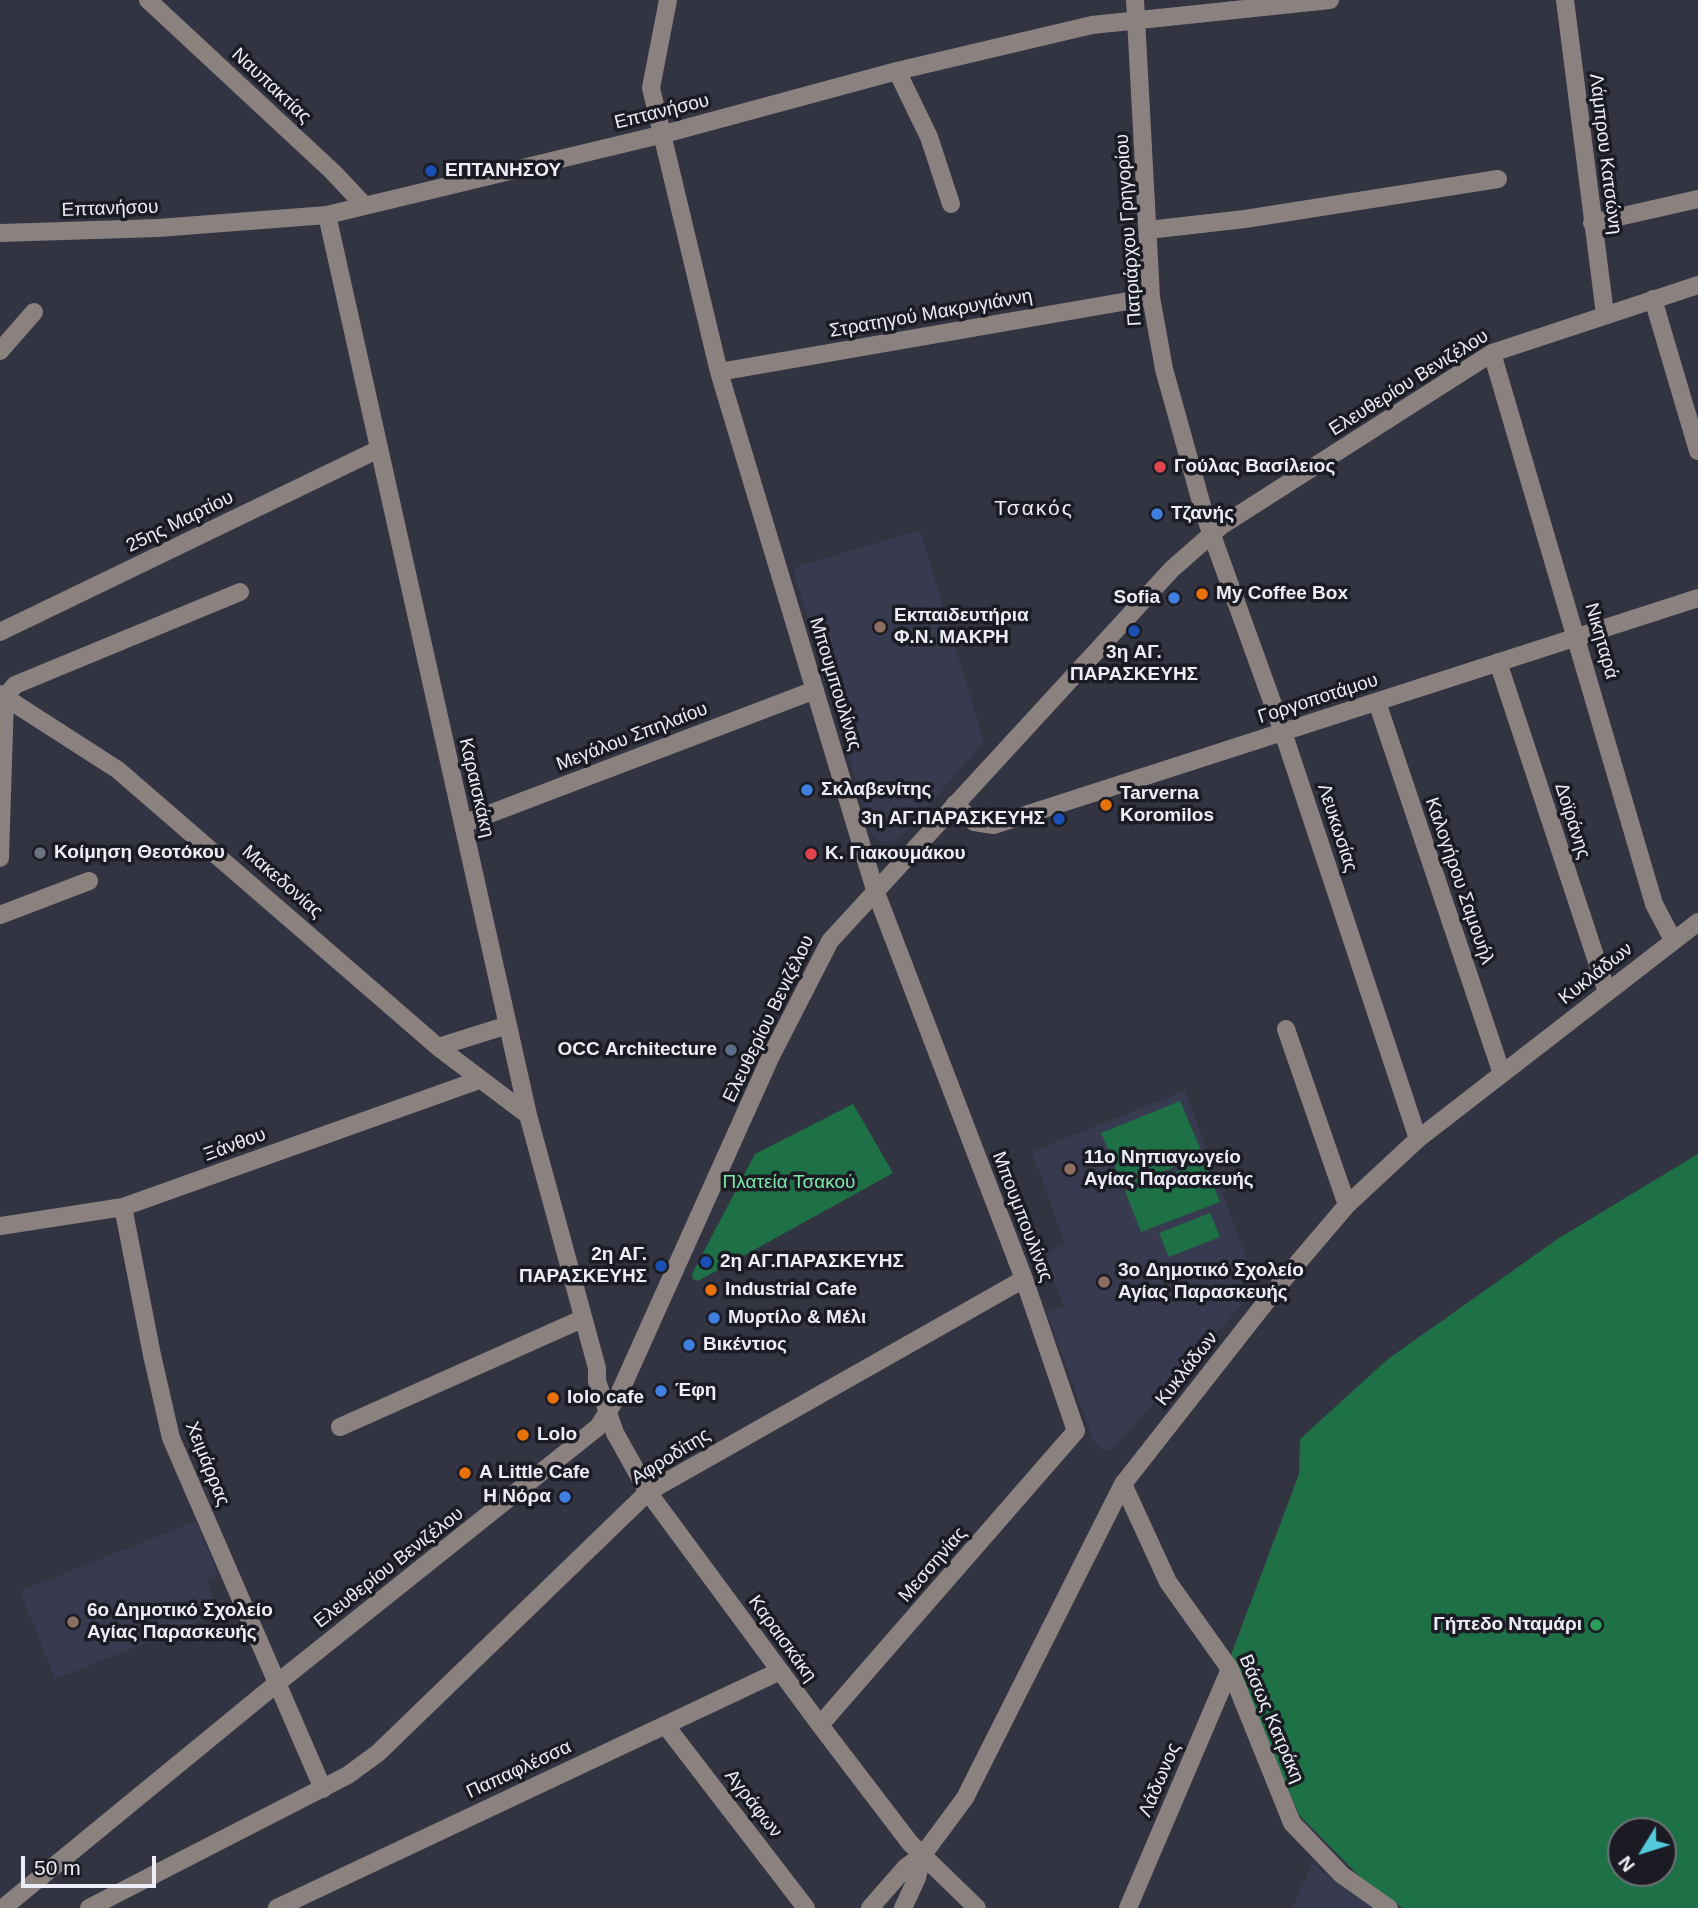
<!DOCTYPE html>
<meta charset="utf-8">
<style>
body{margin:0}
#map{position:relative;width:1698px;height:1908px;overflow:hidden;background:#323442;font-family:Arial,sans-serif}
canvas{display:block}
.north{position:absolute;left:1607px;top:1817px;width:70px;height:70px;box-sizing:border-box;background:#1b1c23;border:2px solid #6f7078;border-radius:50%;rotate:232deg;font-size:19px;font-weight:700;line-height:28px;text-align:center;color:#ecedf7}
.north::after{content:'';display:block;margin:auto;width:24px;height:32px;background:#54cade;clip-path:polygon(50% 0,100% 100%,50% 72%,0 100%)}
.scale{position:absolute;left:21px;top:1856px;width:135px;height:32px;box-sizing:border-box;border:4px solid #ecedf7;border-top:0;padding-left:9px;font-size:21px;line-height:24px;white-space:nowrap;color:#ecedf7;-webkit-text-stroke:5px #1b1c23;paint-order:stroke}
</style>
<div id="map">
<canvas width="1698" height="1908"></canvas>
<div class="north">N</div>
<div class="scale">50 m</div>
</div>
<script>
const ctx = document.querySelector('canvas').getContext('2d');
ctx.lineJoin = 'round';
function fill(path, color) { ctx.fillStyle = color; ctx.fill(path, 'evenodd'); }
const toPath = rows => new Path2D(rows.map(r => 'M' + r).join(''));
function trace(path, color, width, dash) { ctx.strokeStyle = color; ctx.lineWidth = width; ctx.lineCap = dash ? 'butt' : 'round'; ctx.setLineDash(dash || []); ctx.stroke(path); }
function label(font, color, halo, rows, align = 'center') {
  ctx.font = font + ' Arial,sans-serif'; ctx.lineWidth = 7; ctx.setLineDash([]); ctx.textBaseline = 'middle'; ctx.strokeStyle = halo; ctx.fillStyle = color; for (const [text, x, y, turn = 0] of rows) {
    ctx.save(); ctx.translate(x, y); ctx.rotate((+turn || 0) * Math.PI / 180); ctx.textAlign = isNaN(turn) ? turn : align; if (halo) ctx.strokeText(text, 0, 0); ctx.fillText(text, 0, 0); ctx.restore();
  }
}
fill(toPath([
 [920,530,984,742,901,837,889,842,878,840,872,835,793,568],
 [1185,1090,1257,1288,1111,1451,1102,1449,1094,1442,1047,1313,1064,1306,1042,1254,1065,1244,1032,1152],
 [196,1521,218,1575,206,1580,220,1613,55,1679,20,1591],
 [1312,1863,1348,1891,1375,1908,1293,1908]
]), '#383b4f');
fill(toPath([
 [1180,1101,1203,1155,1124,1188,1101,1133],
 [853,1104,893,1173,698,1281,693,1279,692,1274,755,1154],
 [1698,1154,1698,1908,1403,1908,1361,1878,1299,1815,1231,1655,1299,1474,1300,1439,1388,1359,1559,1238],
 [1621,1831,1663,1831,1663,1873,1621,1873],
 [1204,1161,1220,1202,1141,1232,1125,1191],
 [1210,1213,1220,1237,1169,1257,1159,1233]
]), '#1e7146');
trace(toPath([
 [148,0,333,172,364,205],
 [668,0,651,88,719,372,875,890,1024,1279,1076,1431,820,1725],
 [1135,0,1151,297,1164,369,1204,513,1283,732,1418,1139],
 [1565,0,1605,314],
 [897,71,929,137,951,204],
 [327,215,528,1115,597,1368,597,1381,615,1433,648,1492,820,1725,910,1843,977,1908],
 [1592,223,1698,199],
 [1148,230,1245,219,1498,179],
 [0,233,158,228,327,215,664,134,897,71,1092,25,1330,0],
 [1653,299,1698,451],
 [0,351,34,312],
 [1492,353,1654,904,1673,940],
 [719,372,1151,297],
 [0,632,379,449],
 [1498,662,1607,992],
 [0,694,118,770,438,1047,528,1115],
 [1377,702,1502,1074],
 [955,804,974,822,994,825,1698,598],
 [463,824,815,690],
 [0,858,5,697,15,685,240,592],
 [0,915,89,881],
 [1286,1029,1347,1205],
 [438,1047,508,1025],
 [123,1207,152,1355,171,1438,323,1789],
 [0,1226,123,1207,479,1080],
 [340,1427,582,1319],
 [1123,1484,1168,1582,1230,1669,1292,1823,1342,1875,1389,1908],
 [666,1726,806,1908],
 [3,1908,276,1684,598,1427,619,1394,770,1058,830,941,1172,569,1221,526,1492,353,1698,285],
 [89,1908,348,1775,378,1753,648,1492,1024,1279],
 [277,1908,780,1671],
 [870,1908,906,1867,922,1856,965,1798,1123,1484,1284,1279,1347,1205,1418,1139,1698,922],
 [903,1908,917,1878,922,1856],
 [1128,1908,1230,1669]
]), '#8b8280', 18);
for (const [x, y, r, color] of [
 [431,171,7,"#1a4fb4"],
 [1160,467,7,"#e0444e"],
 [1157,514,7,"#3f7fe0"],
 [1202,594,7,"#e8710a"],
 [1174,598,7,"#3f7fe0"],
 [880,627,7,"#8d6e63"],
 [1134,631,7,"#1a4fb4"],
 [807,790,7,"#3f7fe0"],
 [1106,805,7,"#e8710a"],
 [1059,819,7,"#1a4fb4"],
 [40,853,7,"#6b7280"],
 [811,854,7,"#e0444e"],
 [731,1050,7,"#5c6f8a"],
 [1070,1169,7,"#8d6e63"],
 [706,1262,7,"#1a4fb4"],
 [661,1266,7,"#1a4fb4"],
 [1104,1282,7,"#8d6e63"],
 [711,1290,7,"#e8710a"],
 [714,1318,7,"#3f7fe0"],
 [689,1345,7,"#3f7fe0"],
 [661,1391,7,"#3f7fe0"],
 [553,1398,7,"#e8710a"],
 [523,1435,7,"#e8710a"],
 [465,1473,7,"#e8710a"],
 [565,1497,7,"#3f7fe0"],
 [73,1622,7,"#8d6e63"],
 [1596,1625,7,"#2e9e5b"]
]) { const dot = new Path2D(); dot.arc(x, y, r, 0, 2 * Math.PI); ctx.fillStyle = color; ctx.fill(dot); trace(dot, '#1b1c23', 2.5); }
label('19px', '#ecedf7', '#1b1c23', [
 ["Ναυπακτίας",271,86,43],
 ["Επτανήσου",662,112,-14],
 ["Λάμπρου Κατσώνη",1605,154,83],
 ["Επτανήσου",110,209,-2],
 ["Πατριάρχου Γρηγορίου",1129,230,-94],
 ["Στρατηγού Μακρυγιάννη",931,314,-10],
 ["Ελευθερίου Βενιζέλου",1409,383,-32],
 ["25ης Μαρτίου",180,522,-26],
 ["Νικηταρά",1601,641,74],
 ["Μπουμπουλίνας",835,684,73],
 ["Γοργοποτάμου",1318,699,-18],
 ["Μεγάλου Σπηλαίου",632,737,-21],
 ["Καραισκάκη",476,788,77],
 ["Δοϊράνης",1572,821,72],
 ["Λευκωσίας",1337,828,72],
 ["Καλογήρου Σαμουήλ",1459,881,71],
 ["Μακεδονίας",282,882,41],
 ["Κυκλάδων",1596,974,-38],
 ["Ελευθερίου Βενιζέλου",769,1019,-64],
 ["Ξάνθου",235,1145,-20],
 ["Μπουμπουλίνας",1022,1217,69],
 ["Κυκλάδων",1187,1369,-52],
 ["Αφροδίτης",671,1457,-32],
 ["Χειμάρρας",207,1464,68],
 ["Μεσσηνίας",933,1565,-49],
 ["Ελευθερίου Βενιζέλου",389,1568,-38],
 ["Καραισκάκη",782,1639,54],
 ["Βάσως Κατράκη",1271,1719,67],
 ["Παπαφλέσσα",519,1770,-25],
 ["Λάδωνος",1160,1780,-67],
 ["Αγράφων",753,1804,52]
]);
label('bold 19px', '#ecedf7', '#1b1c23', [
 ["ΕΠΤΑΝΗΣΟΥ",445,171],
 ["Γούλας Βασίλειος",1174,467],
 ["Τζανής",1171,514],
 ["My Coffee Box",1216,594],
 ["Sofia",1160,598,"right"],
 ["Εκπαιδευτήρια",894,616],
 ["Φ.Ν. ΜΑΚΡΗ",894,638],
 ["3η ΑΓ.",1134,653,"center"],
 ["ΠΑΡΑΣΚΕΥΗΣ",1134,675,"center"],
 ["Σκλαβενίτης",821,790],
 ["Tarverna",1120,794],
 ["Koromilos",1120,816],
 ["3η ΑΓ.ΠΑΡΑΣΚΕΥΗΣ",1045,819,"right"],
 ["Κοίμηση Θεοτόκου",54,853],
 ["Κ. Γιακουμάκου",825,854],
 ["OCC Architecture",717,1050,"right"],
 ["11ο Νηπιαγωγείο",1084,1158],
 ["Αγίας Παρασκευής",1084,1180],
 ["2η ΑΓ.",647,1255,"right"],
 ["ΠΑΡΑΣΚΕΥΗΣ",647,1277,"right"],
 ["2η ΑΓ.ΠΑΡΑΣΚΕΥΗΣ",720,1262],
 ["3ο Δημοτικό Σχολείο",1118,1271],
 ["Αγίας Παρασκευής",1118,1293],
 ["Industrial Cafe",725,1290],
 ["Μυρτίλο & Μέλι",728,1318],
 ["Βικέντιος",703,1345],
 ["Έφη",675,1391],
 ["Iolo cafe",567,1398],
 ["Lolo",537,1435],
 ["A Little Cafe",479,1473],
 ["Η Νόρα",551,1497,"right"],
 ["6ο Δημοτικό Σχολείο",87,1611],
 ["Αγίας Παρασκευής",87,1633],
 ["Γήπεδο Νταμάρι",1582,1625,"right"]
], 'left');
label('19px', '#7ce9a8', '#1b1c23', [
 ["Πλατεία Τσακού",789,1183]
]);
ctx.letterSpacing = '2px';
label('21px', '#ecedf7', '#1b1c23', [
 ["Τσακός",1034,509]
]);
ctx.letterSpacing = '0px';
</script>
